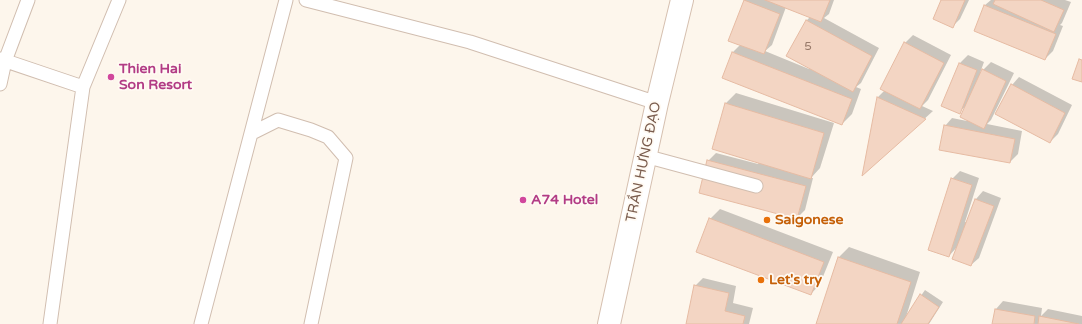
<!DOCTYPE html>
<meta charset="utf-8">
<style>
body{margin:0}
canvas{display:block;background:#fdf6ec}
</style>
<canvas width="1082" height="324"></canvas>
<script>
const ctx = document.querySelector('canvas').getContext('2d');
ctx.lineJoin = 'round';
function fill(path, color) { ctx.fillStyle = color; ctx.fill(path, 'evenodd'); }
const toPath = rows => new Path2D(rows.map(r => 'M' + r).join(''));
function trace(path, color, width, dash) { ctx.strokeStyle = color; ctx.lineWidth = width; ctx.lineCap = dash ? 'butt' : 'round'; ctx.setLineDash(dash || []); ctx.stroke(path); }
function label(font, color, halo, rows, align = 'center') {
  ctx.font = font + ' "Varela Round",sans-serif'; ctx.lineWidth = 3.5; ctx.setLineDash([]); ctx.textBaseline = 'middle'; ctx.strokeStyle = halo; ctx.fillStyle = color; for (const [text, x, y, turn = 0] of rows) {
    ctx.save(); ctx.translate(x, y); ctx.rotate((+turn || 0) * Math.PI / 180); ctx.textAlign = isNaN(turn) ? turn : align; if (halo) ctx.strokeText(text, 0, 0); ctx.fillText(text, 0, 0); ctx.restore();
  }
}
fill(toPath([
 [745,0,834,0,829,14,824,18,879,48,861,83,856,87,861,89,852,114,842,124,733,52,741,44,730,40],
 [786,7,810,17,807,20,787,55,810,68,809,69,765,51,772,45],
 [942,0,969,0,960,19,952,27],
 [991,0,1065,0,1071,2,1062,23,1060,25,1063,26,1053,51,1045,59,985,5],
 [913,35,951,55,928,100,922,106,933,111,864,174,878,97,885,90,905,43],
 [968,55,984,62,980,73,991,62,1014,73,991,120,987,124,1022,131,1018,154,1010,162,945,126,952,118,967,121,966,106,959,112,942,106,960,63],
 [1019,77,1072,105,1058,134,1050,142,1012,85],
 [736,93,834,123,820,168,811,178,813,178,805,210,797,218,708,161,716,153,758,164,759,162,713,148,726,103],
 [960,171,979,178,965,222,967,222,976,199,983,191,1001,198,979,258,971,265,957,247,949,256,952,179],
 [720,209,833,252,820,284,811,294,710,219],
 [849,247,920,272,906,317,925,290,943,302,929,324,817,324,839,257],
 [703,278,736,286,733,303,753,308,749,324,687,324,695,286],
 [1003,301,1042,308,1041,316,1048,309,1082,316,1082,324,993,324,996,309]
]), '#0003');
const building = toPath([
 [744,0,780,14,764,54,728,41,744,0],
 [765,0,830,0,821,22,765,0],
 [941,0,965,0,953,28,933,19,941,0],
 [995,0,1041,0,1064,10,1054,32,993,4,995,0],
 [984,5,1056,34,1045,60,974,31,984,5],
 [806,20,872,56,853,92,786,56,806,20],
 [904,42,944,63,920,109,880,89,904,42],
 [732,52,852,99,842,125,722,78,732,52],
 [1079,59,1082,60,1082,82,1072,79,1079,59],
 [959,63,977,70,960,114,941,106,959,63],
 [982,69,1006,81,984,129,960,117,982,69],
 [1011,84,1065,113,1050,143,995,114,1011,84],
 [877,97,926,119,862,176,877,97],
 [725,103,824,133,811,179,712,149,725,103],
 [944,125,1015,139,1010,163,939,150,944,125],
 [707,160,806,186,797,219,699,193,707,160],
 [951,178,972,185,949,257,928,250,951,178],
 [975,199,994,206,971,266,952,259,975,199],
 [709,218,824,262,811,295,696,252,709,218],
 [838,257,911,282,897,324,816,324,838,257],
 [694,285,729,293,725,311,745,316,743,324,686,324,694,285],
 [920,294,939,307,928,324,901,324,920,294],
 [995,309,1035,316,1034,324,992,324,995,309],
 [1039,316,1079,324,1038,324,1039,316]
]);
fill(building, '#f3d5c3');
trace(building, '#e6bba3', 1);
const lane = toPath([
 [306,0,470,42,657,103],
 [0,59,83,87],
 [0,84,5,61,28,0],
 [252,133,278,120,311,130,328,137,346,158,311,324],
 [645,156,756,186],
 [50,324,83,87,119,0],
 [201,324,286,0]
]);
const secondary = toPath([
 [609,324,657,103,682,0]
]);
trace(lane, '#d1beb0', 15);
trace(secondary, '#d6c0b0', 24);
trace(lane, '#fff', 13);
trace(secondary, '#fff', 22);
for (const [x, y, r, color] of [
 [111,77,4,"#d1479c"],
 [523,200,4,"#d1479c"],
 [767,220,4,"#e8710a"],
 [761,280,4,"#e8710a"]
]) { const dot = new Path2D(); dot.arc(x, y, r, 0, 2 * Math.PI); ctx.fillStyle = color; ctx.fill(dot); trace(dot, '#fffaf3', 1.5); }
label('12px', '#987a6a', null, [
 ["5",808,47]
]);
label('bold 14px', '#b23c85', '#fffaf3', [
 ["Thien Hai",119,69],
 ["Son Resort",119,85],
 ["A74 Hotel",531,200]
], 'left');
label('14px', '#7a5c4d', '#fffaf3', [
 ["TRẦN HƯNG ĐẠO",644,162,-78]
]);
label('bold 14px', '#c56008', '#fffaf3', [
 ["Saigonese",775,220],
 ["Let's try",769,280]
], 'left');
</script>
